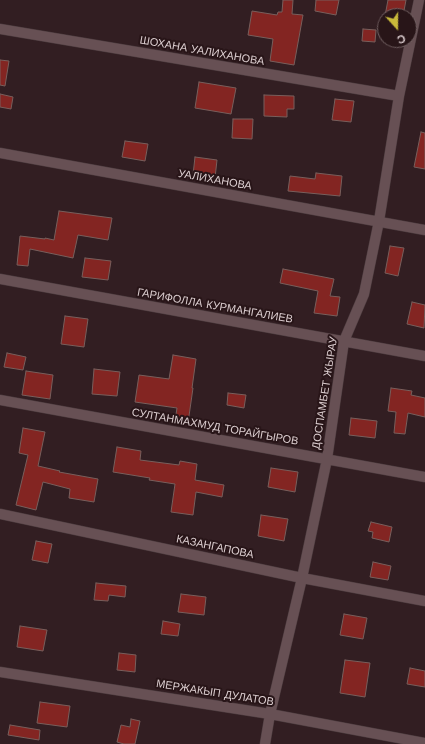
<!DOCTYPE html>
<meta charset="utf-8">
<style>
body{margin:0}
#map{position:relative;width:425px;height:744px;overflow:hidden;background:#321e22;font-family:"Work Sans",sans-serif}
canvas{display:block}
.north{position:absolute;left:377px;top:8px;width:40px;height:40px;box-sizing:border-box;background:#281518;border:1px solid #705f61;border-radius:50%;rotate:159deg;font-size:11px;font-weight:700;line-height:16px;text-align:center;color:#dbcdcf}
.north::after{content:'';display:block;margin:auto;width:14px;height:18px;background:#c9ba3a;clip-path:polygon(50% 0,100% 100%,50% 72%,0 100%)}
</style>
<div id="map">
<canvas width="425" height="744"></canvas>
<div class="north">С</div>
</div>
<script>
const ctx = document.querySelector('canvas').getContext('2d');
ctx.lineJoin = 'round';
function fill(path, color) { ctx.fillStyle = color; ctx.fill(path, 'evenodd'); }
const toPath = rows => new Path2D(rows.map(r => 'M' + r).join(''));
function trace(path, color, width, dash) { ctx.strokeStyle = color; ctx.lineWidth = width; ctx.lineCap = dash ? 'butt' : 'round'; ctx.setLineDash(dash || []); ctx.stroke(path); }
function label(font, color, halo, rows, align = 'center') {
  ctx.font = font + ' "Work Sans",sans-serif'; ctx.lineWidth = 4; ctx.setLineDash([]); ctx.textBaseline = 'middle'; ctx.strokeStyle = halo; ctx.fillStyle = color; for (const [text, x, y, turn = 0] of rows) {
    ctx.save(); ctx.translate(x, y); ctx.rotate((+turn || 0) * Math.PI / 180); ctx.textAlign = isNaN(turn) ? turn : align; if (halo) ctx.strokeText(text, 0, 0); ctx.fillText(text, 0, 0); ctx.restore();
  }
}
const building = toPath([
 [283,0,293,0,292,14,303,15,294,65,270,61,273,39,248,35,252,11,277,15,278,12,282,12,283,0],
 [316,0,339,0,336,15,315,11,316,0],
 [388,0,406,0,403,16,385,16,388,0],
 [363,29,376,30,375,42,362,41,363,29],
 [0,60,9,61,5,86,0,85,0,60],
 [199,82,236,88,231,114,195,108,199,82],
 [0,94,13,97,11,109,0,107,0,94],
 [264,95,294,96,294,109,287,109,287,117,264,116,264,95],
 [335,99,354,101,351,122,332,120,335,99],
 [233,119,253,119,252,139,232,138,233,119],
 [421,132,425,133,425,169,414,167,421,132],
 [125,141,148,144,145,161,122,157,125,141],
 [195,157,217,160,215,178,193,175,195,157],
 [316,173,342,176,340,196,288,191,290,176,315,179,316,173],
 [59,211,112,218,108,240,78,235,73,258,30,249,28,266,17,265,20,236,45,239,45,238,54,240,59,211],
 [390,246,404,248,398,276,385,273,390,246],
 [85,258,111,261,108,280,82,277,85,258],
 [283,269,334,279,330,296,340,297,337,316,314,313,318,291,280,283,283,269],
 [412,302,425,305,424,328,407,324,412,302],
 [65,316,88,319,84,347,61,344,65,316],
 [7,353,26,357,23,370,4,367,7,353],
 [173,355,196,359,192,388,193,388,188,423,175,421,177,408,135,402,139,375,169,379,173,355],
 [94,369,120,372,117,396,92,394,94,369],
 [26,371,53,375,50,399,22,395,26,371],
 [391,388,412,391,411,395,425,398,425,417,408,413,405,434,394,433,396,412,388,411,391,388],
 [228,393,246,395,244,408,227,405,228,393],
 [351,418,377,421,375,438,349,435,351,418],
 [23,428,45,432,38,466,60,471,59,472,98,479,94,502,69,498,70,489,43,482,36,510,16,505,28,455,19,453,23,428],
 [117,447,141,451,140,460,179,465,180,461,197,464,195,480,224,485,222,497,196,492,193,515,171,512,175,484,149,480,150,478,113,472,117,447],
 [271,468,298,472,295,492,268,487,271,468],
 [261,515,288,519,284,541,258,536,261,515],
 [371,522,392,527,389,542,372,538,373,532,368,531,371,522],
 [36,541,52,544,48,563,32,560,36,541],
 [373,562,391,566,388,580,370,577,373,562],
 [96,583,126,586,125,597,109,595,108,601,94,600,96,583],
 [181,594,206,597,204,615,178,612,181,594],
 [344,614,367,618,363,639,340,635,344,614],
 [163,621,180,624,178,636,161,634,163,621],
 [20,626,47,630,43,651,17,647,20,626],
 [119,653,136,655,135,672,117,670,119,653],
 [345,660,370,663,365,697,340,693,345,660],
 [410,668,425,671,425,687,407,684,410,668],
 [40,702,70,706,67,727,37,723,40,702],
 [131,719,140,721,135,744,124,744,117,742,121,725,130,727,131,719],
 [10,725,40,730,39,740,8,735,10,725]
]);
fill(building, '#832522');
trace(building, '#785f5c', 1);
const street = toPath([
 [0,29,399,96],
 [0,153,425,230],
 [0,279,425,356],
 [0,400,425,477],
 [0,514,302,578,425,601],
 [0,672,270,714,425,743],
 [265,744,270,714,302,578,327,459,344,341,364,294,379,221,399,96,419,0]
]);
trace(street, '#4b3b3e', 11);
trace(street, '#675054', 10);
label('11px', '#dbcdcf', '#281518', [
 ["ШОХАНА УАЛИХАНОВА",202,51,10],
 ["УАЛИХАНОВА",215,180,10],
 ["ГАРИФОЛЛА КУРМАНГАЛИЕВ",215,306,10],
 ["ДОСПАМБЕТ ЖЫРАУ",325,393,-81],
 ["СУЛТАНМАХМУД ТОРАЙГЫРОВ",215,427,10],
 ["КАЗАНГАПОВА",215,547,12],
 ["МЕРЖАКЫП ДУЛАТОВ",215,693,9]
]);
</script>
